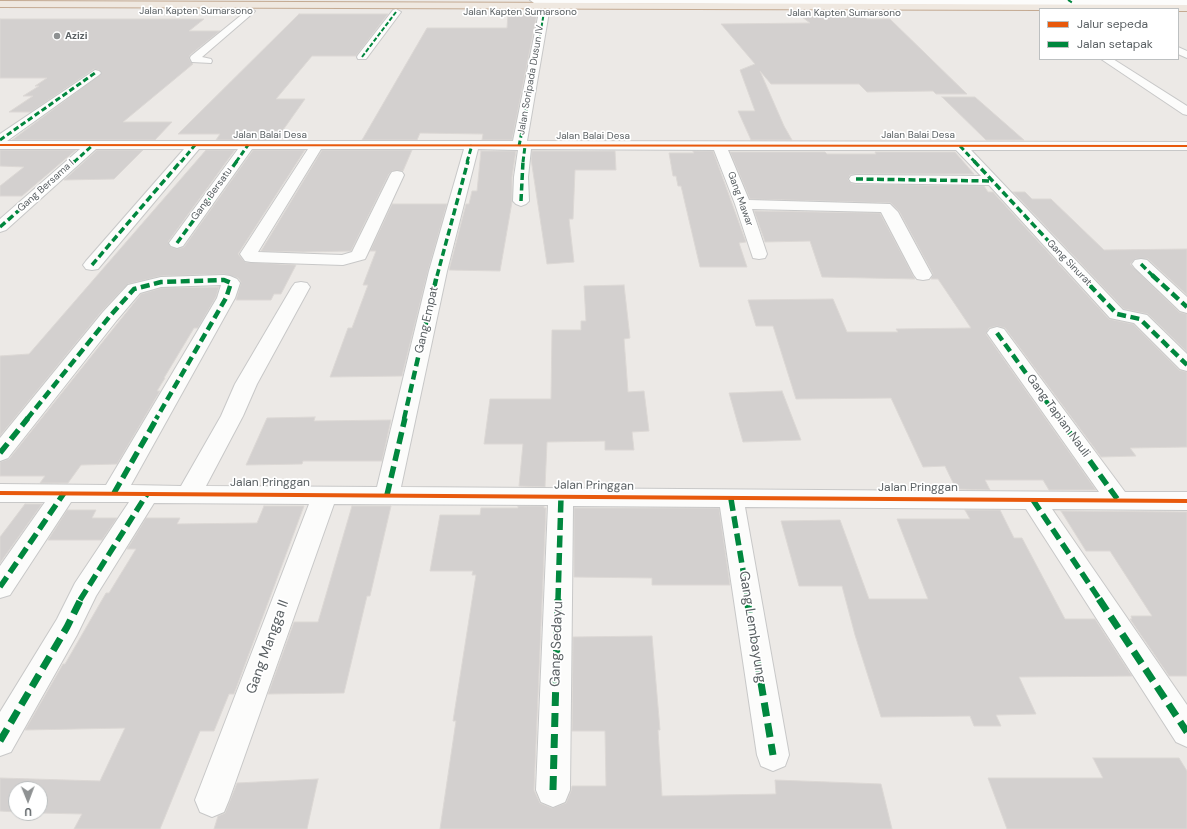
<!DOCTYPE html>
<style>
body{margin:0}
#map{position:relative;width:1187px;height:829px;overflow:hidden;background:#ece9e6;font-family:"DM Sans",sans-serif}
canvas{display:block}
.legend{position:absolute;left:1039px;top:8px;width:140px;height:52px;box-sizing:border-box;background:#fff;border:1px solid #bdc0c1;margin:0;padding:5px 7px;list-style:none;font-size:12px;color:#5b6164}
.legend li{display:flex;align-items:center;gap:8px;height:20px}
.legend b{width:20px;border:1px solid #bdc0c1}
.north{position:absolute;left:8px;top:781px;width:40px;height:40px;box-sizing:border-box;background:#fff;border:1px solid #bdc0c1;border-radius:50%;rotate:179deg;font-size:11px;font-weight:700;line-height:16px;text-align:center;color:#5b6164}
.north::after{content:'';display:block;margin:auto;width:14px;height:18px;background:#8e9192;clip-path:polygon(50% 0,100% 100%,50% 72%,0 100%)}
</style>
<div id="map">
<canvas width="1187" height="829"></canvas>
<ul class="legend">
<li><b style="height:5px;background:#e8590c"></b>Jalur sepeda</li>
<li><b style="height:5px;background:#00873e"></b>Jalan setapak</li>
</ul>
<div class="north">U</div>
</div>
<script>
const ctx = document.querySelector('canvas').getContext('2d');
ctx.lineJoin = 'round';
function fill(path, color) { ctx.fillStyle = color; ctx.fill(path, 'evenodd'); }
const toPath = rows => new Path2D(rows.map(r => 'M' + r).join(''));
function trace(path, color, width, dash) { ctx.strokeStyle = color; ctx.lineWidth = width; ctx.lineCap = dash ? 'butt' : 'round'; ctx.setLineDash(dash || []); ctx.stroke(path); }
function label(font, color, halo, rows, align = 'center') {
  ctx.font = font + ' "DM Sans",sans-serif'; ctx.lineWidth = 3.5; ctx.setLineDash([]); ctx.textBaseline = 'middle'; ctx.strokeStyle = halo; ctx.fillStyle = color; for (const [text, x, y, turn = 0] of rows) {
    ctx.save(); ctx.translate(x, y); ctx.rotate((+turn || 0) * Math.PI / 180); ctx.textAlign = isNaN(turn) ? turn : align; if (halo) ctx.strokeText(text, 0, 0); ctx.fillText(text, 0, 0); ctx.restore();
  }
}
const building = toPath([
 [299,14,388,14,356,56,312,56,276,99,305,99,276,140,216,140,220,134,178,134,299,14],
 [508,14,537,14,512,140,482,140,483,134,420,133,417,140,362,140,427,28,507,28,508,14],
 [862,15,867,19,890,19,967,94,936,94,933,91,867,92,859,84,771,84,760,71,784,126,792,140,751,140,738,111,755,111,740,70,755,64,721,24,810,23,802,17,862,15],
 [0,19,204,19,189,31,220,31,190,55,189,59,193,64,123,122,172,122,155,140,12,140,102,73,99,70,94,69,31,112,9,112,33,96,23,96,39,86,35,86,47,78,0,78,0,19],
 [942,97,975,97,1024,140,986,140,942,97],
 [0,150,76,150,22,196,0,196,0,186,24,167,0,166,0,150],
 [97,150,143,150,114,179,64,180,97,150],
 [206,150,235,150,168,242,171,247,177,249,184,247,253,150,305,150,238,254,245,262,296,265,281,294,274,294,271,300,236,300,241,282,238,278,224,274,161,276,128,284,102,311,0,436,0,356,29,354,206,150],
 [322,150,412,150,403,171,392,171,389,174,351,251,303,252,261,251,322,150],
 [481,151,516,151,512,177,512,202,500,271,449,270,466,204,469,204,472,191,477,191,481,151],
 [532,151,615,151,616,170,575,170,573,219,569,219,574,262,547,264,531,159,532,151],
 [693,151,713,151,746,242,739,243,747,267,700,267,681,186,678,186,676,176,673,176,669,153,694,153,693,151],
 [730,152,825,152,827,154,876,154,875,152,955,152,974,174,856,174,850,175,848,180,851,183,856,184,984,186,988,192,993,192,1109,319,1133,324,1179,370,1187,372,1187,447,1130,448,1136,456,1101,457,1005,328,997,326,989,328,986,334,1096,490,1049,490,1043,480,985,480,990,490,956,489,945,466,923,467,891,398,796,399,773,326,756,326,748,300,833,299,847,332,898,332,896,329,971,328,938,279,931,279,933,274,899,211,891,203,750,199,730,152],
 [1013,192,1025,192,1032,199,1051,199,1104,250,1187,249,1187,295,1148,259,1135,259,1130,264,1179,312,1187,314,1187,352,1148,314,1124,309,1013,192],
 [392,204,447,204,428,271,402,376,330,377,348,328,352,328,368,285,363,285,376,251,370,251,392,204],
 [754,211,880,213,915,279,822,277,810,241,765,242,754,211],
 [624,285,630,338,624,339,628,392,644,391,649,431,632,432,634,450,605,450,605,441,547,442,545,487,519,486,523,444,484,444,490,399,551,399,552,330,581,330,581,321,586,321,584,286,624,285],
 [219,287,216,297,198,328,194,328,164,378,165,378,157,391,160,391,117,464,81,465,68,483,40,483,45,476,0,476,0,462,9,459,141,294,161,288,219,287],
 [782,391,801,440,743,442,729,393,782,391],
 [315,417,314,421,391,420,382,461,303,461,302,464,246,465,267,418,315,417],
 [25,504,42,504,0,563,0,537,25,504],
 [264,506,304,506,234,694,229,694,214,731,200,731,160,829,74,829,82,814,40,813,40,789,16,789,16,812,0,811,0,778,100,781,125,728,25,730,63,664,65,664,106,593,109,593,136,549,127,549,146,518,180,518,177,524,257,523,264,506],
 [352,506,391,506,370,596,367,596,344,693,268,694,294,622,318,622,352,506],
 [518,506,544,506,544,508,546,508,534,790,540,803,552,808,566,803,571,791,572,786,606,786,605,731,572,731,573,637,652,636,660,730,658,730,662,796,776,794,775,780,881,784,892,829,440,829,456,721,453,721,476,575,472,575,473,571,430,571,440,515,480,515,481,508,518,508,518,506],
 [574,508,719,508,730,585,652,585,652,578,574,577,574,508],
 [67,510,96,510,92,518,117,518,102,540,48,540,67,510],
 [965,510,1000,510,1014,538,1022,538,1065,619,1095,619,1132,676,1019,677,1036,714,996,715,1001,726,974,726,970,716,881,717,855,635,842,586,799,586,781,521,840,520,869,599,928,599,897,519,970,519,965,510],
 [1061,511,1187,512,1187,676,1169,676,1130,619,1132,619,1131,616,1152,616,1110,551,1086,551,1061,511],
 [1093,758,1179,758,1187,771,1187,829,1007,829,988,778,1103,778,1093,758],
 [318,779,307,829,214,829,218,816,225,813,237,783,318,779]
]);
fill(building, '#d3d0cf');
trace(building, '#dcd8d5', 1);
const minor = toPath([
 [530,0,1187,0,1187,6,534,3,530,0],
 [250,8,255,11,253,13,202,57,211,59,212,61,211,63,192,62,190,58,191,56,250,8],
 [396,9,401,12,366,59,358,59,357,57,358,55,393,10,396,9],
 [544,9,549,12,527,141,1187,142,1187,150,971,150,1123,310,1147,315,1187,354,1187,371,1180,369,1134,323,1110,318,989,185,856,183,851,182,849,179,851,176,856,175,981,176,956,150,728,150,749,200,890,204,898,212,932,275,929,279,923,280,917,279,914,275,881,212,752,209,767,254,765,258,759,259,753,258,735,204,714,150,531,149,528,177,529,201,526,204,521,206,516,204,513,201,514,177,518,150,478,149,447,271,401,487,1099,492,987,333,990,329,997,327,1004,329,1125,492,1187,492,1187,510,1052,509,1187,705,1187,747,1176,742,1026,509,745,507,789,755,785,766,773,771,761,766,757,755,720,507,573,506,570,790,565,802,553,807,541,802,536,790,548,505,334,504,229,800,224,812,212,817,200,812,195,800,309,504,154,503,96,596,77,635,11,752,0,756,0,712,57,619,75,583,129,502,71,502,10,595,0,598,0,566,45,502,0,502,0,484,106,485,217,298,221,285,161,287,140,293,117,320,8,458,0,461,0,438,103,312,128,285,161,277,224,275,230,276,237,279,240,283,235,298,131,485,181,486,221,416,235,384,292,287,295,283,301,282,307,283,310,287,257,384,243,416,206,486,377,487,429,271,464,149,321,149,258,252,342,255,352,252,390,175,392,172,397,171,402,172,404,175,367,255,365,259,343,265,251,262,245,261,240,254,308,149,252,149,183,246,177,248,171,246,169,243,238,149,199,149,98,269,92,270,86,269,83,265,86,261,184,149,96,149,6,230,0,232,0,219,80,149,0,149,0,134,95,70,99,71,101,73,99,75,7,141,513,141,539,12,544,9],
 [1178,47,1187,51,1187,58,1178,54,1178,47],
 [1101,59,1113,59,1187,106,1187,115,1183,114,1101,59],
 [1141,259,1147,260,1187,297,1187,313,1180,311,1135,268,1132,264,1135,260,1141,259]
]);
const highway = toPath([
 [0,1,1187,5,1187,11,1178,11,1178,9,1040,10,0,7,0,1]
]);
trace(minor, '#c8c8c8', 2);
trace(highway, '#c4aa92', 2);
fill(minor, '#fcfcfb');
fill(highway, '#efe8e0');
trace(toPath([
 [1068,0,1073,3],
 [362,57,396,12],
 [534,72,544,12]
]), '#00873e', 2, [4.5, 2]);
trace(toPath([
 [0,140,95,73],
 [519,146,534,71],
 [960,146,975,162],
 [74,162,93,145],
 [181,162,195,145],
 [236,162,248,145],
 [467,162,472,145],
 [523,162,525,146]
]), '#00873e', 3, [5.5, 3]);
trace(toPath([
 [974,161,1081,276],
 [856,179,991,181],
 [521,201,523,161],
 [0,227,75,161],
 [177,243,237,161],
 [1141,264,1153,276],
 [92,265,181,161],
 [437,276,468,161]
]), '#00873e', 3.5, [7, 3.5]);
trace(toPath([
 [1080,275,1117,314,1140,319,1187,365],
 [1152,275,1187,307],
 [997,333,1059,419],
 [27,419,110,316,134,289,161,282,224,280,231,283,226,298,156,419],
 [404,419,437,275]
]), '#00873e', 4.5, [9, 4.5]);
trace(toPath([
 [1059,418,1118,500],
 [0,453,28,418],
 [114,493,157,418],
 [387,495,405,418],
 [731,499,748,600],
 [1033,500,1100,600],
 [0,587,64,493],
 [80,600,147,494],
 [558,600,561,497]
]), '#00873e', 5.5, [12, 5.5]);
trace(toPath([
 [747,599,773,755],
 [1099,599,1187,732],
 [0,741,67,627,81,599],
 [553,790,558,599]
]), '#00873e', 7, [14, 7]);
fill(toPath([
 [0,144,1187,145,1187,147,0,146,0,144],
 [0,491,1187,499,1187,503,0,495,0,491]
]), '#e8590c');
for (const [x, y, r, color] of [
 [57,36,4,"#8e9192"]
]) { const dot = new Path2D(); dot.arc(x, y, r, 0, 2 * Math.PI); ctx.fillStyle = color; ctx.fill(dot); trace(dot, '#fff', 1.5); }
label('10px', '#5b6164', '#fff', [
 ["Jalan Kapten Sumarsono",196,11],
 ["Jalan Kapten Sumarsono",520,12],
 ["Jalan Kapten Sumarsono",844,13],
 ["Jalan Soripada Dusun IV",531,80,-80],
 ["Jalan Balai Desa",270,135],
 ["Jalan Balai Desa",918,135],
 ["Jalan Balai Desa",593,136],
 ["Gang Bersama I",46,186,-42],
 ["Gang Bersatu",212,194,-54],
 ["Gang Mawar",740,199,70],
 ["Gang Sinurat",1069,263,46]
]);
label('bold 10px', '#5b6164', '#fff', [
 ["Azizi",65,36]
], 'left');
label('12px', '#5b6164', '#fff', [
 ["Gang Empat",427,320,-77],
 ["Gang Tapian Nauli",1058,416,54],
 ["Jalan Pringgan",270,483],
 ["Jalan Pringgan",594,486,1],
 ["Jalan Pringgan",918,488]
]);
label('14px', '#5b6164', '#fff', [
 ["Gang Lembayung",752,627,81],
 ["Gang Sedayu",557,644,-88],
 ["Gang Mangga II",268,647,-70]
]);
</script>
